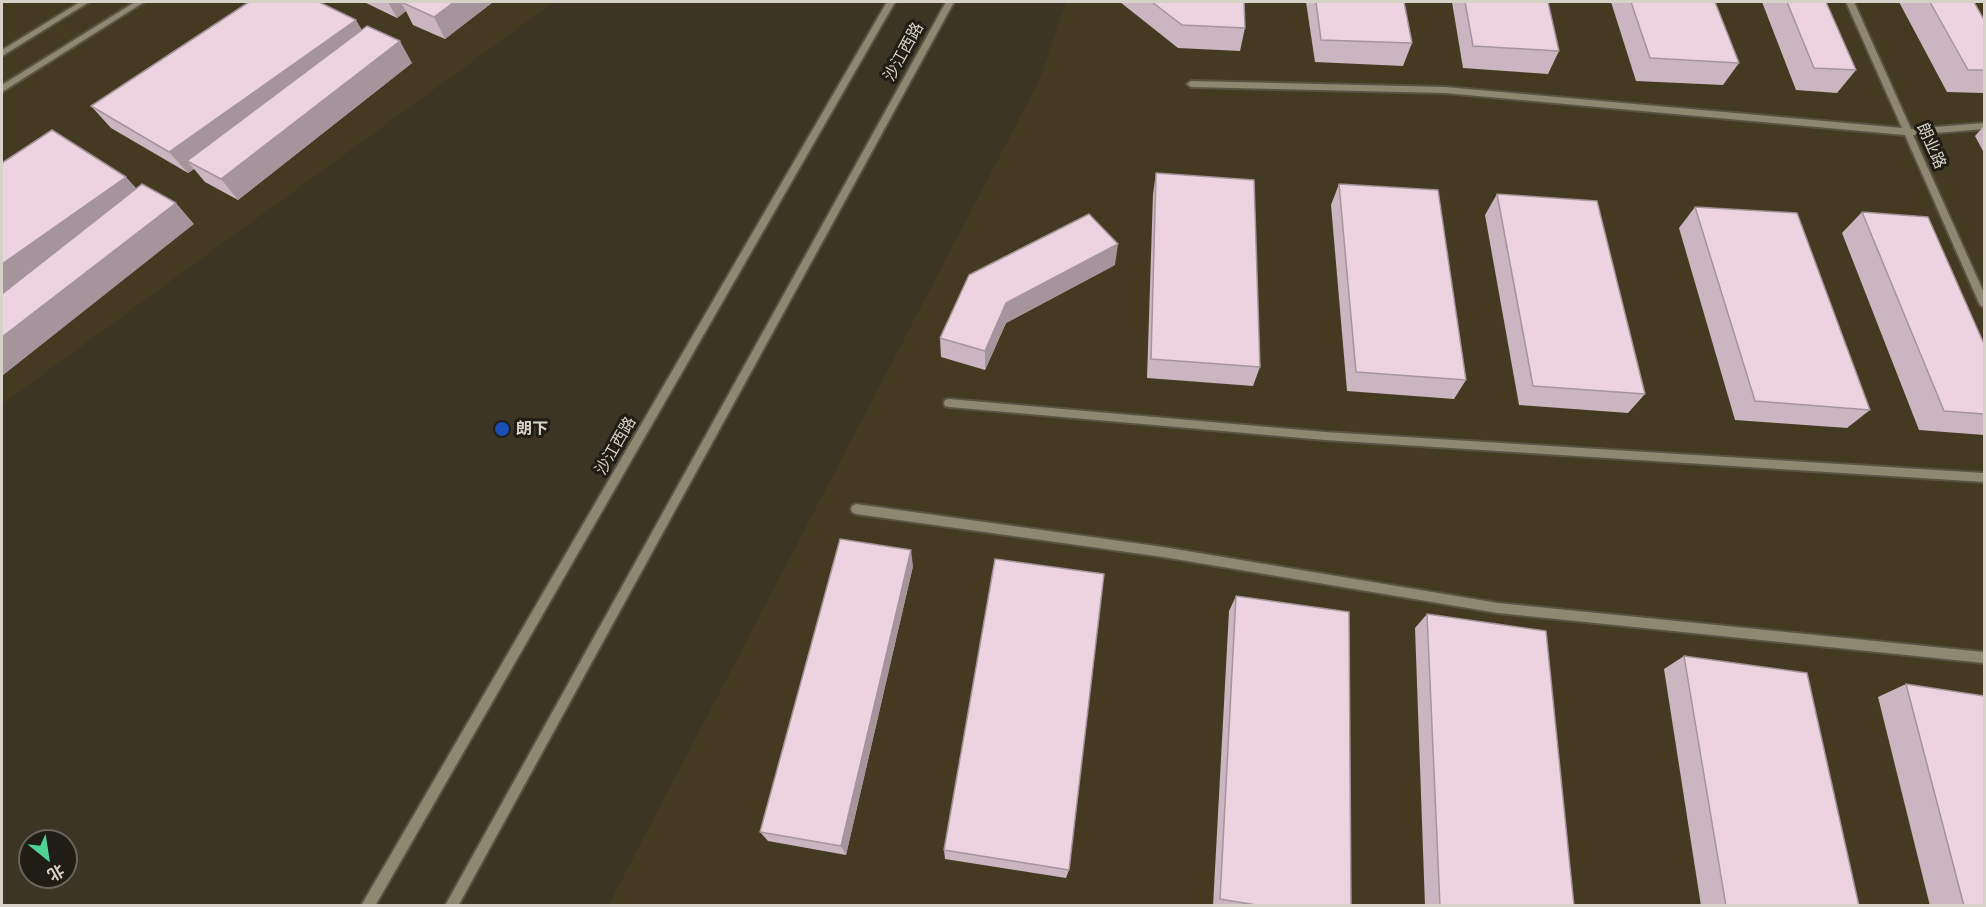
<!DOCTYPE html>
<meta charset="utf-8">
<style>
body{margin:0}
#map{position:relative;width:1986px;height:907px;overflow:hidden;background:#3c3523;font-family:"Open Sans","Noto Sans SC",sans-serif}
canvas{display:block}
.frame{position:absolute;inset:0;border:3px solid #d6d2c7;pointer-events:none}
.north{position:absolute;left:18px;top:829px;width:60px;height:60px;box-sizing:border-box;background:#201d15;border:2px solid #69655c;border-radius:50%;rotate:150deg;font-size:16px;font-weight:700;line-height:24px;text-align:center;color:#d6d2c7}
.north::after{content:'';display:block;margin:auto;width:21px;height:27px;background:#51d398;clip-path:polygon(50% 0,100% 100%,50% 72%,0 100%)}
</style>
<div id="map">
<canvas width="1986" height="907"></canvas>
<div class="frame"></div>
<div class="north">北</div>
</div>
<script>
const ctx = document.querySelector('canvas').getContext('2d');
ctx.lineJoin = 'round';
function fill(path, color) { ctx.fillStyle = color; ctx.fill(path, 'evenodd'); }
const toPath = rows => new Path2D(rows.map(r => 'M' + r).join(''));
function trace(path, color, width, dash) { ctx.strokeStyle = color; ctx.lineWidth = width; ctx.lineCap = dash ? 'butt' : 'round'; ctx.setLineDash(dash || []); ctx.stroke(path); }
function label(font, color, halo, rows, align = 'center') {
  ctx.font = font + ' "Open Sans","Noto Sans SC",sans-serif'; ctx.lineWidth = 6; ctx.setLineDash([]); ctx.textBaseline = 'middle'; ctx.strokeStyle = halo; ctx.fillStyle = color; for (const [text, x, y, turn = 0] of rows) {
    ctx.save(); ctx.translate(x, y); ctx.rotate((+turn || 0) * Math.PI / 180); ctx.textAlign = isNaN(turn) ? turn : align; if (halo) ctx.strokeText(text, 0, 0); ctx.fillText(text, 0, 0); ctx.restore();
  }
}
fill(toPath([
 [2,2,554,2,2,404],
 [1066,2,1984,2,1984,905,608,906,1041,77]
]), '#443a21');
const minor = toPath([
 [80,2,89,2,2,56,2,50,80,2],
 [135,2,144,2,2,92,2,85,135,2],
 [887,2,895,2,375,906,361,906,887,2],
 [946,2,954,2,458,906,445,906,946,2],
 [1846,2,1854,2,1911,129,1984,123,1984,129,1913,135,1984,293,1984,307,1981,306,1979,303,1905,135,1445,93,1191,87,1187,84,1191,81,1445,87,1902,128,1846,2],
 [949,399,1325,432,1984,473,1984,482,1325,440,949,407,945,406,944,403,945,400,949,399],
 [856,504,1163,547,1498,603,1984,652,1984,663,1498,613,1163,557,856,514,852,512,851,509,852,506,856,504]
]);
trace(minor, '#595343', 4);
fill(minor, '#8f8772');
fill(toPath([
 [364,2,493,2,445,39,413,25,406,11,397,18],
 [1120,2,1244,2,1245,28,1240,51,1178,48],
 [1306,2,1404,2,1412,43,1403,66,1315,62],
 [1452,2,1548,2,1559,51,1548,74,1463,68],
 [1611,2,1715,2,1739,63,1723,85,1636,81],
 [1762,2,1826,2,1856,70,1837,93,1796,90],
 [1899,2,1984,2,1984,3,1975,3,1984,20,1984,93,1947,92],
 [361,30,412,63,238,200,205,182,194,169,188,173,111,128,91,106],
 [1984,126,1984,153,1975,136],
 [1156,173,1260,367,1253,386,1147,378,1153,194],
 [1339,184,1466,380,1454,399,1347,391,1331,205],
 [1497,194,1645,394,1628,413,1519,405,1485,215],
 [1695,207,1870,410,1847,428,1735,420,1679,228],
 [1862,212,1984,344,1984,435,1919,430,1842,233],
 [1115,265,1006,323,985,370,941,357,940,338],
 [913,566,846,855,768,841,760,832],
 [1236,596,1351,906,1213,906,1229,611],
 [1427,614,1574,906,1425,906,1415,628],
 [1684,656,1859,906,1701,906,1664,669],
 [1906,684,1984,906,1930,906,1878,697],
 [944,850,1069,870,1066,878,945,859]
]), '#cbb5c0');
fill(toPath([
 [388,2,419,2,401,2,406,11,397,18],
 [454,2,493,2,445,39,434,17],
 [356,20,369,42,187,161,194,169,188,173,169,152],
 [400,41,412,63,238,200,221,179],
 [126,177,146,199,2,301,2,264],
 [176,203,194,224,2,376,2,337],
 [1118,244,1115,265,1006,323,985,370,985,351,1006,303],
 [911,550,913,566,846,855,841,846]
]), '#a5949c');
const building = toPath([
 [249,2,319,2,356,20,169,152,91,106,249,2],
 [401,2,454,2,434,17,401,2],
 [1152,2,1244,2,1245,28,1182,25,1152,2],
 [1316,2,1404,2,1412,43,1321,40,1316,2],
 [1465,2,1548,2,1559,51,1473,46,1465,2],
 [1631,2,1715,2,1739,63,1650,58,1631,2],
 [1787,2,1826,2,1856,70,1814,68,1787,2],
 [1930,2,1974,2,1984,20,1984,70,1968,70,1930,2],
 [367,26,400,41,221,179,187,161,367,26],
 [52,130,126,177,2,264,2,163,52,130],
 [1156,173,1254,180,1260,367,1151,359,1156,173],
 [142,184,176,203,2,337,2,294,142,184],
 [1339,184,1438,190,1466,380,1356,372,1339,184],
 [1497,194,1597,201,1645,394,1533,386,1497,194],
 [1695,207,1797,213,1870,410,1755,401,1695,207],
 [1862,212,1928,217,1984,344,1984,414,1944,411,1862,212],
 [1089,214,1118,244,1006,303,985,351,940,338,969,275,1089,214],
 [840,539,911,550,841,846,760,832,840,539],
 [995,559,1104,574,1069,870,944,850,995,559],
 [1236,596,1349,612,1351,906,1262,906,1220,899,1236,596],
 [1427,614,1546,631,1574,906,1440,906,1427,614],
 [1684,656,1807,673,1859,906,1726,906,1684,656],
 [1906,684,1984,696,1984,906,1964,906,1906,684]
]);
fill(building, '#ecd3df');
trace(building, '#a5949c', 1.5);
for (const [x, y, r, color] of [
 [502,429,8,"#1a4fb4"]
]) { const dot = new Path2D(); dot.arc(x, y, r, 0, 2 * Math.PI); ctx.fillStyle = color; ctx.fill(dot); trace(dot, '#201d15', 2); }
label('16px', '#d6d2c7', '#201d15', [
 ["沙江西路",904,52,-61],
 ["朗业路",1931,146,66],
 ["沙江西路",616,446,-60]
]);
label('bold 16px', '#d6d2c7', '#201d15', [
 ["朗下",516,429]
], 'left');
</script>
